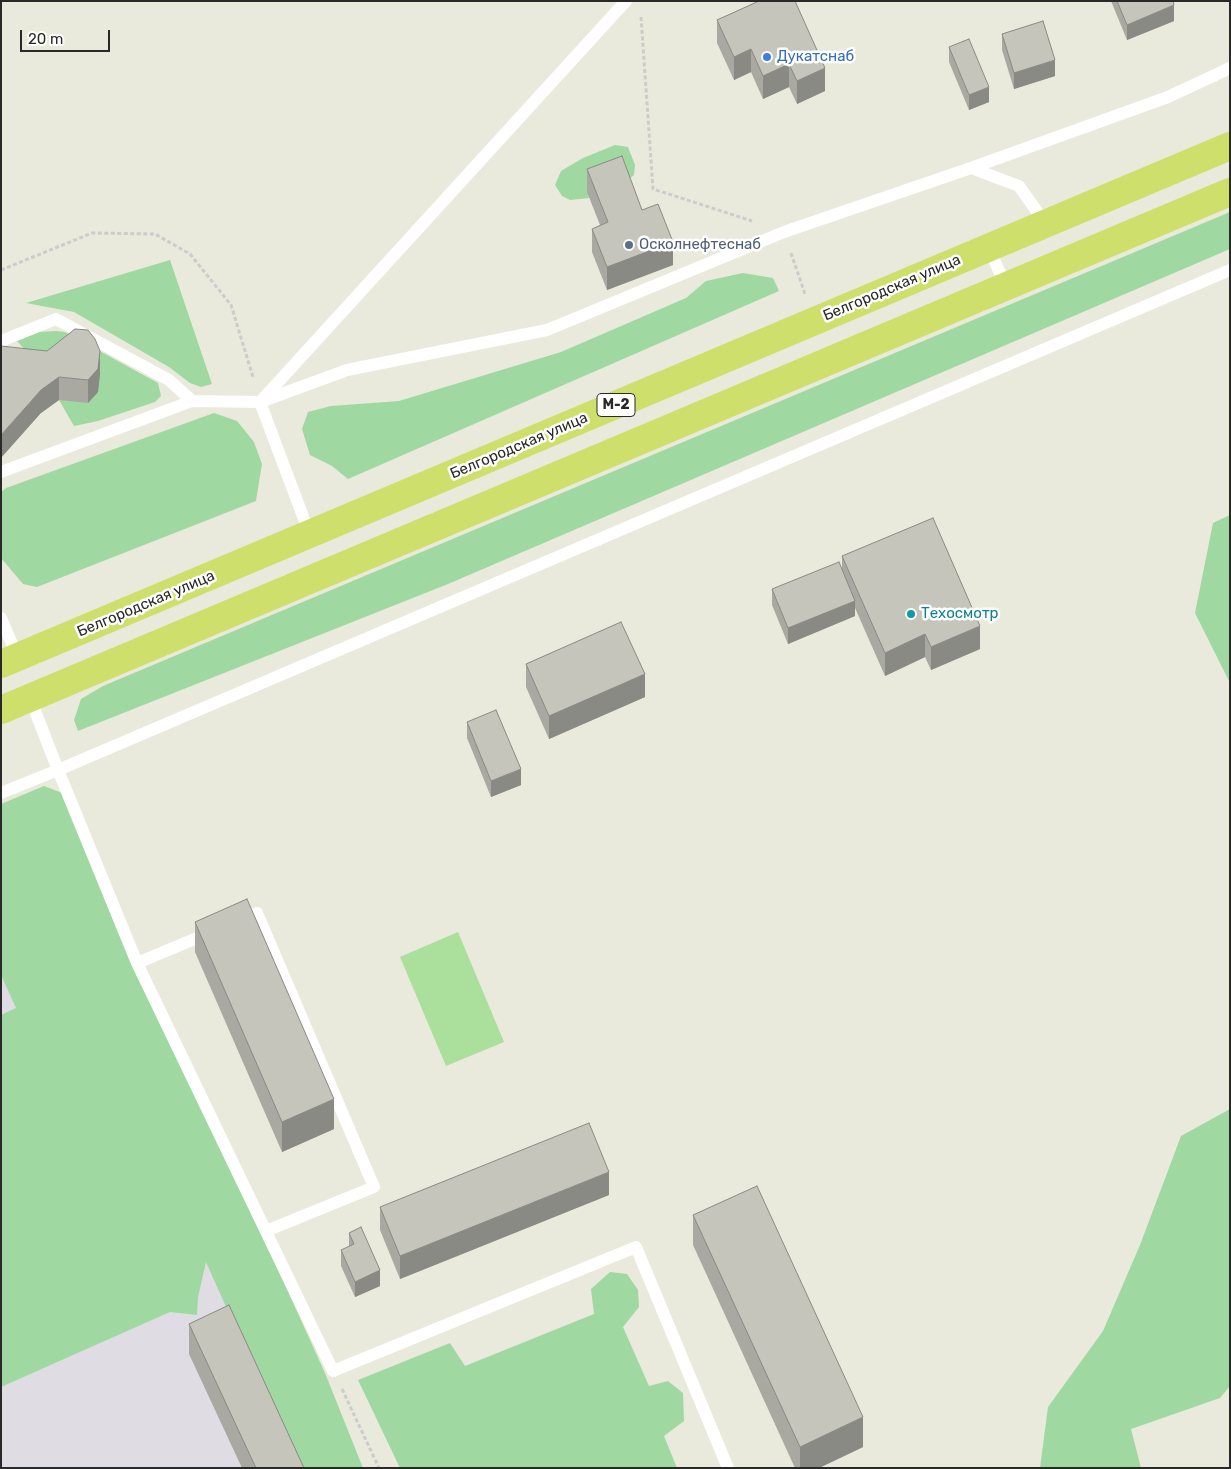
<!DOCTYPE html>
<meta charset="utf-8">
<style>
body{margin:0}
#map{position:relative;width:1231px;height:1469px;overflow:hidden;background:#e9e9dc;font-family:Rubik,sans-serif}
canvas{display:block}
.frame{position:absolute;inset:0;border:2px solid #292929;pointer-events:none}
.scale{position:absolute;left:20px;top:30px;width:90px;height:22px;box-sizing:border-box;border:2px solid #292929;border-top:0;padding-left:6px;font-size:15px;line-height:18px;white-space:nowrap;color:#292929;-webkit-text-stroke:4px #fff;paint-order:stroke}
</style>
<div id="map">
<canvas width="1231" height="1469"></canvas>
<div class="frame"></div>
<div class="scale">20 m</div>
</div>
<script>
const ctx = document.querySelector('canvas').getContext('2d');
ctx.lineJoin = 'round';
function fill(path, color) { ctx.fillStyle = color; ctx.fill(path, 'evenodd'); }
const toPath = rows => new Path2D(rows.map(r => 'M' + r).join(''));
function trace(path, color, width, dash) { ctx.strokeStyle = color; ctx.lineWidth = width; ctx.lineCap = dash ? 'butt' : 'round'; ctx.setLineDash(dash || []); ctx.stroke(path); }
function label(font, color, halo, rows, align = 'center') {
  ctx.font = font + ' Rubik,sans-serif'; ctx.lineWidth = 5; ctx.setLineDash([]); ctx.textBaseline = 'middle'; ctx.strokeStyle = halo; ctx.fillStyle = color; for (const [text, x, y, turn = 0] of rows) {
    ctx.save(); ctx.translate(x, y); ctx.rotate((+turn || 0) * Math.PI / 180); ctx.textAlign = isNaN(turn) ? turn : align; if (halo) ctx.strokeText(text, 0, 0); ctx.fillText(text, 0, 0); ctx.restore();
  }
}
fill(toPath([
 [1,807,323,1468,1,1468]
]), '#e0dce3');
fill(toPath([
 [615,145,628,147,635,165,634,175,623,184,588,192,589,198,570,200,562,196,555,185,561,171,583,158],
 [1230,212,1230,249,448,584,78,731,74,720,81,699,103,686],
 [170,260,212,384,201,387,190,383,169,367,74,312,26,303],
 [743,273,773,278,779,291,348,479,332,466,310,455,302,429,308,412,331,406,399,401,561,352,686,298,706,281],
 [56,331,65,332,158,383,161,396,155,402,98,421,74,426,59,400,47,374,17,341,39,332],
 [214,413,237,421,254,442,262,464,256,501,37,587,23,584,1,558,1,492,6,488],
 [1230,515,1230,683,1195,613,1213,523],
 [44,786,62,793,325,1373,363,1468,298,1468,206,1262,198,1297,197,1315,170,1312,1,1387,1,1015,16,1008,1,975,1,804],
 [1230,1109,1230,1386,1220,1398,1131,1429,1141,1468,1040,1468,1048,1407,1103,1331,1140,1245,1181,1136],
 [610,1272,627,1274,638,1290,639,1307,623,1327,649,1386,668,1381,683,1393,684,1421,664,1436,677,1468,400,1468,358,1380,450,1343,465,1366,594,1314,591,1289]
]), '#9fd9a1');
fill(toPath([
 [458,932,504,1042,446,1066,400,957]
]), '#aadf9c');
trace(toPath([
 [641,17,653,189,752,221],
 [791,253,805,294],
 [1,270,92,233,155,234,190,254,231,305,253,377],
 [342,1389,379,1468]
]), '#ccc', 3, [4, 2.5]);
trace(toPath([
 [971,168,1019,186,1045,223],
 [989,248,1006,287],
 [1,341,56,319,169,380,192,401],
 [1,472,192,401,260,402,347,370,547,330,784,232,971,168,1168,97,1230,68],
 [310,535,260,402,626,1],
 [1,618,18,658],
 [1,793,58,770,30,698],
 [239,920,257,913,374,1187,266,1231],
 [137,963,209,933],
 [728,1468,636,1247,333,1371,137,963,58,770,1230,270]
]), '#fff', 12);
trace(toPath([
 [1,664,1230,146],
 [1,710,1230,192]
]), '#cfdf6c', 28);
fill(toPath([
 [759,1,825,91,797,104,789,87,763,99,751,72,734,80,717,43,717,20],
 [1111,1,1173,1,1174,21,1127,40],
 [1002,34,1055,76,1014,89,1002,50],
 [949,47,989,102,969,110,949,62],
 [587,169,642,210,673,265,607,290,592,252,592,229,600,225,587,192],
 [1,346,100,374,98,392,88,403,59,400,41,413],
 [842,556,980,649,931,670,925,657,885,676,855,608,855,616,788,644,772,605,772,589,842,569],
 [526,664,645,697,549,739,526,687],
 [467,722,521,785,491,797,467,738],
 [195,922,334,1129,282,1152,195,952],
 [609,1195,400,1279,380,1230,380,1207],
 [693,1215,863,1447,819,1468,795,1468,693,1245],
 [349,1233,380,1286,355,1297,341,1266,341,1250,349,1247],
 [189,1324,304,1468,242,1468,189,1354]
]), '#a9a9a2');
fill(toPath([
 [1174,5,1174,21,1127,40,1127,25],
 [751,49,751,72,734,80,734,57],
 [1055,60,1055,76,1014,89,1014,73],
 [789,64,789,87,763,99,763,76],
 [825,68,825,91,797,104,797,81],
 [989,87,989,102,969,110,969,95],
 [673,242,673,265,607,290,607,267],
 [100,351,100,374,98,392,88,403,88,380],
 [59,377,59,400,41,413,1,458,1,435,41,390],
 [855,601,855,616,788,644,788,628],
 [980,626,980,649,931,670,931,647],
 [925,634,925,657,885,676,885,653],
 [645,674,645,697,549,739,549,716],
 [521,769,521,785,491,797,491,781],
 [334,1099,334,1129,282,1152,282,1122],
 [609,1172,609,1195,400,1279,400,1256],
 [380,1270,380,1286,355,1297,355,1282],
 [863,1417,863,1447,819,1468,800,1468,800,1447]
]), '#8a8a84');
const building = toPath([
 [759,1,795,1,825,68,797,81,789,64,763,76,751,49,734,57,717,20,759,1],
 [1117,1,1173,1,1174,5,1127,25,1117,1],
 [1043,21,1055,60,1014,73,1002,34,1043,21],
 [969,39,989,87,969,95,949,47,969,39],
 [622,156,642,210,658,204,673,242,607,267,592,229,608,222,587,169,622,156],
 [75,329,88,330,95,339,100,351,98,369,88,380,59,377,41,390,1,435,1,346,47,351,75,329],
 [933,518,980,626,931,647,925,634,885,653,842,556,933,518],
 [839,562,855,601,788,628,772,589,839,562],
 [621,622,645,674,549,716,526,664,621,622],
 [496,710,521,769,491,781,467,722,496,710],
 [247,899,334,1099,282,1122,195,922,247,899],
 [589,1123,609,1172,400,1256,380,1207,589,1123],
 [757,1186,863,1417,800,1447,693,1215,757,1186],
 [361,1227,380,1270,355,1282,341,1250,354,1244,349,1233,361,1227],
 [229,1305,304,1468,256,1468,189,1324,229,1305]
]);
fill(building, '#c5c5bc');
trace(building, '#8a8a84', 1);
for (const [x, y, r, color] of [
 [767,57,5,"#3f7fe0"],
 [629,245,5,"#5c6f8a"],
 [911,614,5,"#0f9aa8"]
]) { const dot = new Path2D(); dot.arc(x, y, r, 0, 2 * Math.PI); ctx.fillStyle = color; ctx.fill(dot); trace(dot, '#fff', 2); }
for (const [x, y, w] of [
 [616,405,38]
]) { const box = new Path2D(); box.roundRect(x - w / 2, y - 11.5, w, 23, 4); ctx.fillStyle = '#fff'; ctx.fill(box); trace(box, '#292929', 1); }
label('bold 14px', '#292929', null, [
 ["М-2",616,405]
]);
label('15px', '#366cbe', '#fff', [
 ["Дукатснаб",777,57]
], 'left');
label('15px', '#4e5e75', '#fff', [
 ["Осколнефтеснаб",639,245]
], 'left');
label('15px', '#292929', '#fff', [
 ["Белгородская улица",892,288,-23],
 ["Белгородская улица",519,446,-23],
 ["Белгородская улица",146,604,-23]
]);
label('15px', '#0d838f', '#fff', [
 ["Техосмотр",921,614]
], 'left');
</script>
